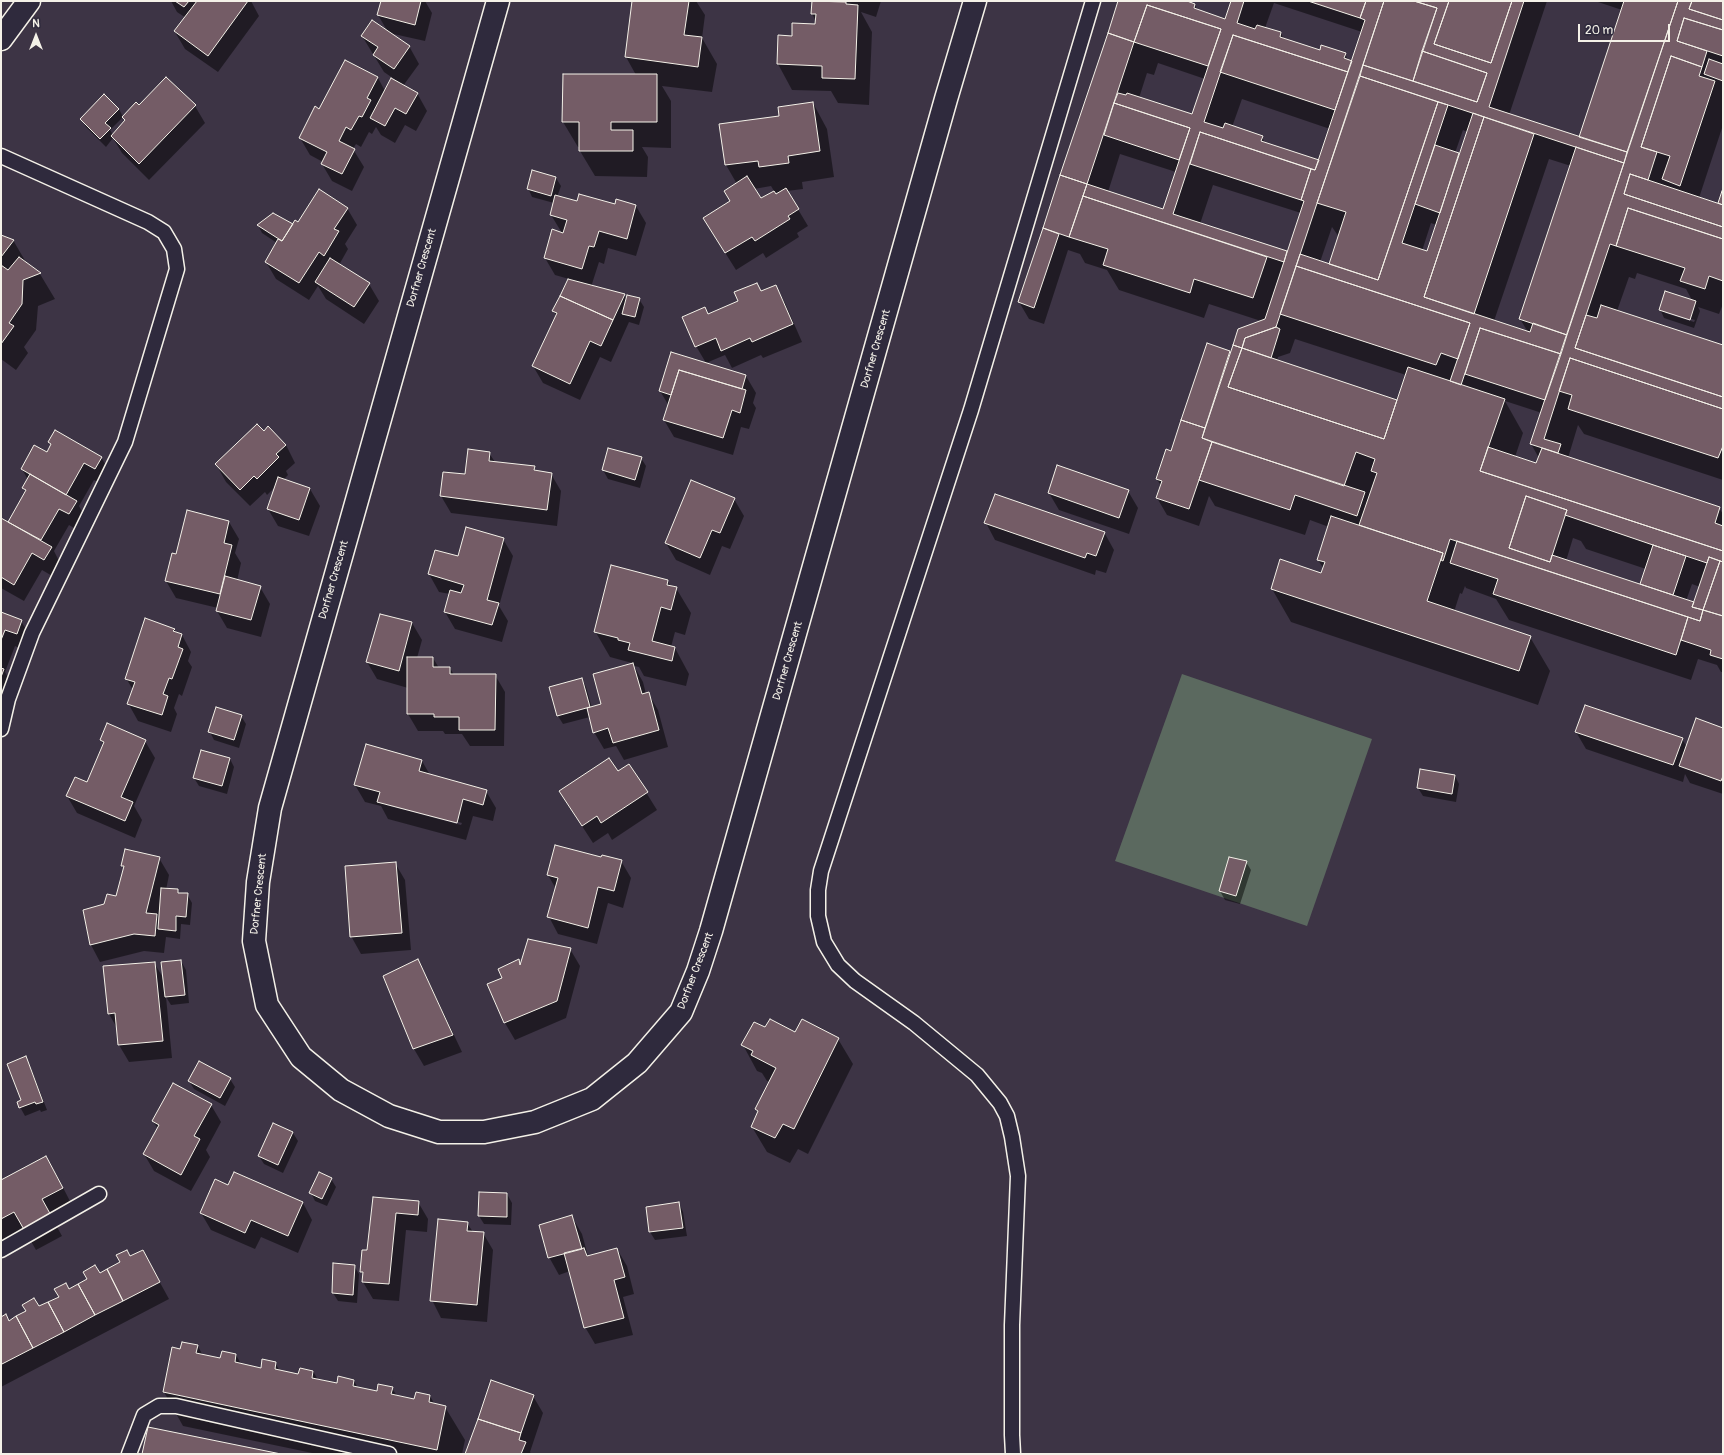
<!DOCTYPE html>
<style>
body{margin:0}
#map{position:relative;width:1724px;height:1455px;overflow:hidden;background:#3d3445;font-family:Pangolin,sans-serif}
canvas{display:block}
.frame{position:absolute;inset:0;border:2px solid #f4f1e8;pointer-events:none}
.north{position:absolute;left:16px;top:16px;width:40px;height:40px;-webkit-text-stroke:3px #2f2a3d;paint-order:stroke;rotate:0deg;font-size:11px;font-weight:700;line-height:16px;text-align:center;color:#f4f1e8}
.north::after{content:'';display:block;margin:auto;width:14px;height:18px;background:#f4f1e8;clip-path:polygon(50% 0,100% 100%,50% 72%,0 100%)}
.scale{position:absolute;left:1578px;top:24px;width:92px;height:18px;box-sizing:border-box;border:2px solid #f4f1e8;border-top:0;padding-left:5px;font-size:12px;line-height:14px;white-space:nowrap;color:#f4f1e8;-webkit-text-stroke:3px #2f2a3d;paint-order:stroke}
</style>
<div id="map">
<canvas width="1724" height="1455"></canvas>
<div class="frame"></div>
<div class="north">N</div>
<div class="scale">20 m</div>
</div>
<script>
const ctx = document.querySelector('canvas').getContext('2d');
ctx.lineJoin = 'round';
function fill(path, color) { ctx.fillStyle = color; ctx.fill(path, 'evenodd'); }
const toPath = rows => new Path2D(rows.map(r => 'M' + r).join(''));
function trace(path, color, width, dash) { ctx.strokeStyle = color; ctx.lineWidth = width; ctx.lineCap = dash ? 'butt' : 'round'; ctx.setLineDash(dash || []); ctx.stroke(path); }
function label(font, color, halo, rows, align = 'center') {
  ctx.font = font + ' Pangolin,sans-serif'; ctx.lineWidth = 4; ctx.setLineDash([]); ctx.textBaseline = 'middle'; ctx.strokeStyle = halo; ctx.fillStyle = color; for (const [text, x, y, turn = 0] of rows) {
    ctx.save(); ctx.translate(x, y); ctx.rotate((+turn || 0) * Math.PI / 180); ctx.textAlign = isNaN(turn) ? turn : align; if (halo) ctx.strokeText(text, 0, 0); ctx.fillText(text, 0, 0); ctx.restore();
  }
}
fill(toPath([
 [1182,674,1372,739,1307,926,1115,861]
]), '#5b695f');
fill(toPath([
 [171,1,251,1,259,16,218,72,185,49,175,32,186,18,177,12],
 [382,1,425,1,432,13,425,41,389,33,409,46,419,64,403,86,417,93,427,111,416,131,405,125,395,143,381,135,376,127,372,134,369,132,361,147,356,144,353,149,364,167,352,191,332,181,322,164,323,162,310,155,300,138,320,110,345,61,378,78,385,91,397,81,384,72,362,36,388,32,378,15],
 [632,1,696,1,705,15,702,38,717,64,712,92,662,86,671,101,671,148,642,147,648,157,647,177,595,176,580,151,580,147,578,147,563,122,636,75,626,57],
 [813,1,881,1,876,17,861,12,872,32,869,105,838,103,831,91,792,90,778,64,793,37,816,25,816,21,812,14],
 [1119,1,1183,1,1195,5,1198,11,1226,20,1232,1,1547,1,1509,115,1580,138,1622,10,1595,1,1723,1,1723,125,1699,198,1718,205,1723,192,1723,304,1719,314,1698,307,1700,311,1694,328,1664,318,1660,309,1693,302,1686,289,1637,273,1635,279,1629,277,1617,311,1723,346,1723,480,1584,434,1578,425,1568,458,1719,508,1723,514,1723,672,1721,672,1717,665,1698,659,1691,680,1509,620,1496,599,1466,588,1465,586,1462,594,1460,593,1454,612,1530,637,1550,671,1538,705,1291,622,1272,589,1322,574,1324,569,1318,560,1329,527,1310,520,1305,535,1215,506,1209,496,1199,526,1167,515,1157,498,1161,486,1157,479,1172,452,1208,345,1230,352,1231,354,1261,321,1209,304,1204,318,1119,290,1107,270,1085,263,1080,254,1068,250,1044,324,1029,319,1019,302],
 [1274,3,1362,32,1352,62,1348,60,1345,54,1321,52,1284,40,1281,33,1265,28],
 [1158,63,1205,79,1193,115,1139,98,1147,73,1154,75],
 [1242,99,1330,129,1319,161,1265,143,1262,137,1232,127],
 [1463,130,1467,132,1460,155,1455,153],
 [1120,154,1176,172,1164,210,1108,192],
 [1549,159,1571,166,1520,319,1528,332,1494,321],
 [1213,185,1301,213,1288,253,1200,224],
 [1431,223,1436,225,1427,253,1422,251],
 [1332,227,1339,237,1330,265,1320,262],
 [1665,311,1695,320,1694,322,1665,313],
 [1295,339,1406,375,1398,401,1277,361,1278,357,1290,353],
 [1505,401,1542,413,1531,444,1539,458,1537,464,1515,457,1523,433],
 [1573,538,1581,541,1586,549,1646,569,1641,584,1643,586,1566,561],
 [1692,584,1700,587,1694,605,1686,601],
 [813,103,827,129,834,177,802,182,803,189,787,191,808,226,797,233,799,237,766,258,763,253,736,270,714,235,731,201,737,184,726,165,780,116],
 [771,186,774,191,761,200,754,189],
 [781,192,775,195,774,193],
 [140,106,195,106,205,123,149,180,122,153,113,138,106,147,86,127,81,119,119,109,123,117],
 [123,117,126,121,113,135,110,130],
 [556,178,561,186,557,197,578,203,615,205,617,201,636,206,646,223,636,256,608,248,604,264,599,262,591,287,624,295,627,300,639,299,644,307,639,325,629,322,611,362,600,357,580,400,543,383,533,366,556,316,554,311,569,279,555,275,545,258,562,233,551,215,554,203,532,197,528,188],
 [347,208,357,225,345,244,348,249,339,265,369,284,379,301,364,324,326,299,318,286,309,300,276,279,266,262,277,243,262,233,258,225,292,225],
 [1,237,13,240,27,264,40,274,55,299,38,306,36,330,24,347,28,353,16,370,1,359],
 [775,286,785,303,802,342,763,358,761,355,732,368,725,355,706,363,696,346,761,292],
 [746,376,756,393,753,403,756,408,749,429,741,427,733,455,674,437,664,420,669,406,660,391],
 [264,432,286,445,295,463,286,471,288,475,283,480,310,489,320,506,309,536,278,526,268,509,276,486,267,495,265,492,250,506,226,482,216,464],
 [49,442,101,457,111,474,105,486,94,480,79,506,86,519,79,531,69,525,54,551,61,565,54,577,42,570,24,601,1,588,1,519,8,523,26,492,23,488,28,480,22,469,47,454,51,446],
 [489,453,495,462,534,467,537,472,551,474,561,491,557,526,451,513,441,496],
 [641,458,646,466,640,488,608,479,603,470],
 [1128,491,1138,508,1129,534,1059,510,1049,493],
 [734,499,744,516,730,549,722,546,710,575,676,560,666,543],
 [229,522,239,539,235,553,241,563,237,581,260,587,270,604,261,637,227,628,217,611,218,608,176,598,166,581,177,555],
 [986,523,1104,532,1114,550,1106,573,1096,570,1095,575,995,540],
 [503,539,513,556,499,606,508,621,502,642,455,629,445,612,450,594,439,592,429,574,458,557],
 [667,580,671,587,676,588,691,613,685,635,675,632,671,647,675,648,689,674,686,686,644,676,639,667,634,666,643,682,646,694,648,693,658,710,668,747,624,760,616,746,604,749,594,732,590,717,563,724,558,716,550,688,582,679,586,687,592,708,603,705,633,664,632,663,610,657,595,631],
 [1,613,21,621,31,638,26,651,15,646,5,672,13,687,9,700,1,697],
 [412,623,422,640,417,658,433,658,439,668,450,668,454,675,495,675,505,692,504,746,470,746,462,734,445,734,443,731,418,731,408,714,408,688,377,679,367,662],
 [174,629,176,633,182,635,191,652,188,661,192,667,182,696,179,694,174,708,177,714,171,732,138,721,128,703,133,690,126,678],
 [241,716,246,724,239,748,214,740,210,732],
 [1723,729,1723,794,1690,783,1685,774,1683,782,1586,749,1576,732,1682,739,1687,747],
 [101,740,145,741,155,758,134,806,142,820,135,838,77,813,67,796,87,783,104,746],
 [230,759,234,767,227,794,199,786,194,778],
 [422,761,430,775,486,791,496,808,493,821,473,816,466,840,388,819,381,806,365,802,355,785],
 [386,803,462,823,461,825,386,805],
 [629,765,657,810,612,840,608,833,593,843,560,792,618,772],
 [1455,776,1459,784,1456,802,1423,796,1418,788],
 [159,858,169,875,166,890,177,890,179,894,187,894,192,903,190,925,181,924,180,939,166,937,164,953,144,951,100,962,91,945,105,905,117,898,124,869,122,866],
 [602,858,621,861,631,878,623,908,608,903,597,944,558,934,549,917,556,889,548,875],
 [1246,862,1251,870,1240,904,1225,900,1220,891],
 [395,863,405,880,411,950,361,954,351,936],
 [570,949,580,966,566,1018,515,1040,505,1023,503,978,518,961,521,966],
 [181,961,186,970,189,1003,171,1005,166,997,172,1058,129,1062,119,1045,117,1028,109,1014,105,967,154,963,164,979],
 [418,961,427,978,462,1052,424,1066,414,1049],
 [766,1028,838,1039,853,1064,808,1154,798,1149,790,1163,767,1152,752,1127,759,1113,756,1109,770,1082,767,1081,762,1073,757,1071,743,1045],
 [25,1057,30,1066,47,1110,41,1112,40,1110,25,1116,20,1107],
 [230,1079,235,1087,225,1106,194,1089,189,1081],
 [211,1105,221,1122,206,1150,210,1157,191,1191,154,1171,144,1154,158,1129,153,1121],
 [293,1133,298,1141,283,1173,264,1164,259,1156],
 [56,1174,72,1205,51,1216,62,1236,36,1250,24,1229,1,1242,1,1180],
 [331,1179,336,1187,327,1206,315,1201,311,1193],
 [229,1186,303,1203,312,1220,298,1253,261,1237,255,1249,211,1230,201,1213],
 [507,1194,512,1203,511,1225,484,1224,479,1216],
 [374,1198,418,1202,428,1219,427,1232,406,1230,399,1301,373,1299,363,1282,364,1276,361,1271,368,1251],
 [679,1203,683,1212,687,1236,655,1240,650,1232,647,1208],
 [572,1217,582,1234,588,1256,617,1249,627,1266,634,1294,623,1297,633,1335,595,1344,585,1327,570,1271,559,1275,549,1257],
 [467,1223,473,1232,483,1233,493,1250,487,1322,441,1318,432,1300],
 [130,1257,152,1268,169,1299,1,1387,1,1318,9,1322,60,1297],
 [354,1266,359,1274,357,1303,338,1301,333,1293],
 [198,1346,203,1356,221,1359,236,1355,241,1364,261,1369,275,1363,280,1371,299,1375,313,1371,318,1380,337,1384,354,1381,358,1388,377,1392,392,1388,397,1396,415,1400,430,1396,435,1405,445,1407,465,1440,462,1454,317,1454,183,1426,164,1392,181,1350],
 [533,1396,543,1413,530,1452,531,1454,467,1454]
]), '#0007');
const building = toPath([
 [175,1,189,1,184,7,175,1],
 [197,1,248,1,208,56,174,31,197,1],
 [381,1,421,1,415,25,377,15,381,1],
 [632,1,689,1,684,35,702,37,698,67,625,57,632,1],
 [812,1,846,2,846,4,858,5,855,79,822,78,822,66,777,64,778,35,792,36,792,23,815,24,816,14,811,14,812,1],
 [1118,1,1187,1,1195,4,1194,8,1225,19,1231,1,1244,1,1237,23,1255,29,1257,25,1281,32,1280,37,1320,50,1321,45,1346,53,1344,58,1352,61,1348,72,1233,35,1204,122,1223,128,1225,123,1263,136,1261,141,1319,160,1315,170,1200,132,1173,214,1287,251,1284,262,1083,196,1087,184,1163,209,1190,128,1114,103,1118,93,1126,95,1127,93,1192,114,1221,29,1147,5,1134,42,1108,33,1118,1],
 [1308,1,1366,1,1360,18,1308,1],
 [1366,1,1384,1,1276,327,1245,338,1242,348,1233,345,1238,329,1265,319,1304,201,1301,200,1311,169,1315,170,1365,20,1360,18,1366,1],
 [1384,1,1414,1,1437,8,1413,81,1363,65,1384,1],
 [1414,1,1449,1,1434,44,1491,63,1512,1,1524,1,1489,107,1627,152,1624,163,1360,76,1363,65,1477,102,1487,73,1422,51,1437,8,1414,1],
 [1449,1,1512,1,1491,63,1434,44,1449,1],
 [1624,1,1678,1,1627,152,1579,137,1624,1],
 [1678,1,1692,1,1689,9,1723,20,1723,30,1684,18,1677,41,1707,51,1702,67,1671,56,1641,147,1657,152,1648,180,1630,174,1624,194,1723,227,1723,239,1628,208,1616,246,1610,244,1575,348,1723,397,1723,409,1570,358,1544,439,1561,444,1558,453,1530,444,1678,1],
 [1692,1,1723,1,1723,20,1689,9,1692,1],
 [1147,5,1221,29,1208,66,1134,42,1147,5],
 [1684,18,1723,30,1723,56,1677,41,1684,18],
 [372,20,410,46,394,69,373,55,378,47,361,36,372,20],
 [1108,33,1134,42,1087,184,1060,175,1108,33],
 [1233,35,1348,72,1335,110,1220,72,1233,35],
 [1422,51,1487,73,1477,102,1413,81,1422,51],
 [1671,56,1702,67,1699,76,1715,81,1680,186,1662,179,1670,156,1641,147,1671,56],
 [1709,59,1723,64,1723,81,1704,74,1709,59],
 [345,60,378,77,367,98,371,100,362,117,359,116,351,130,346,127,339,141,355,149,342,174,321,164,327,152,299,138,315,106,319,109,345,60],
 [563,74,657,74,657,122,611,122,611,130,633,130,633,151,579,151,579,122,562,122,563,74],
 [1360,76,1438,102,1378,280,1329,264,1346,212,1317,203,1360,76],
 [166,77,196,105,139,164,111,136,125,120,122,117,136,102,139,105,166,77],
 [391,78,418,93,406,114,395,108,385,126,370,118,391,78],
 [104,94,119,109,105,123,111,128,100,139,80,119,104,94],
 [813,102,820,151,788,156,789,163,759,167,758,161,725,165,719,124,779,116,778,107,813,102],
 [1438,102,1448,105,1402,243,1427,251,1473,113,1484,117,1424,297,1530,332,1533,323,1567,335,1561,354,1480,328,1461,385,1450,381,1470,323,1296,266,1300,254,1378,280,1438,102],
 [1114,103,1190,128,1179,160,1104,135,1114,103],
 [1484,117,1534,134,1474,314,1424,297,1484,117],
 [1200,132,1311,169,1301,200,1190,164,1200,132],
 [1435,145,1459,153,1440,213,1415,204,1435,145],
 [1576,147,1624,163,1567,335,1519,319,1576,147],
 [532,170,556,177,551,196,527,189,532,170],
 [1630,174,1723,205,1723,227,1624,194,1630,174],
 [1060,175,1087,184,1069,237,1043,228,1060,175],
 [747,176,761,198,774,191,776,194,786,188,799,209,788,216,790,219,755,241,752,237,725,253,703,218,730,201,724,191,747,176],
 [319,189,348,208,334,229,339,231,324,256,319,252,299,283,265,262,278,239,282,241,295,220,298,222,319,189],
 [1722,191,1723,191,1723,205,1718,203,1722,191],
 [579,194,615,204,616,199,636,205,627,239,599,231,594,247,589,246,582,269,544,258,552,229,563,233,567,220,550,215,555,195,577,201,579,194],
 [1083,196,1267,257,1253,298,1194,279,1190,293,1103,265,1108,249,1069,237,1083,196],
 [1628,208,1723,239,1723,281,1709,276,1705,289,1680,281,1685,268,1616,246,1628,208],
 [273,213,293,224,282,241,257,225,273,213],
 [1043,228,1059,234,1034,308,1018,302,1043,228],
 [1,235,14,240,1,257,1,235],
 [19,257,41,273,23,280,22,304,9,323,14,326,1,344,1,265,8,270,19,257],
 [330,258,370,283,354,307,315,282,330,258],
 [1296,266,1470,323,1458,359,1441,353,1436,365,1280,314,1296,266],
 [568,279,625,294,613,320,560,296,568,279],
 [757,283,761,291,776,285,793,324,752,342,750,338,721,351,716,338,695,347,682,317,705,307,708,314,738,301,734,292,757,283],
 [1665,291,1696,301,1690,320,1659,310,1665,291],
 [627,295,640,298,635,317,622,314,627,295],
 [560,296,613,320,601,346,590,341,570,384,532,366,557,313,552,311,560,296],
 [1601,305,1723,345,1723,397,1575,348,1586,315,1597,318,1601,305],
 [1276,327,1280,329,1271,358,1242,348,1245,338,1276,327],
 [1480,328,1561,354,1545,400,1465,374,1480,328],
 [1207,343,1230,351,1205,428,1181,420,1207,343],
 [1233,345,1242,348,1228,387,1384,439,1408,367,1505,399,1480,471,1723,551,1723,562,1709,557,1707,563,1653,545,1565,515,1567,510,1526,496,1509,548,1550,562,1552,555,1694,602,1692,607,1703,610,1700,621,1450,539,1443,561,1441,560,1443,553,1359,525,1377,473,1371,471,1375,459,1356,452,1344,486,1202,438,1233,345],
 [1242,348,1397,400,1384,439,1228,387,1242,348],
 [671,352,746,375,742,389,679,370,671,395,659,391,671,352],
 [1570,358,1723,409,1723,446,1718,458,1568,409,1572,395,1559,391,1570,358],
 [679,370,746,390,740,413,732,410,723,438,663,420,679,370],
 [1181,420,1205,428,1202,438,1212,442,1189,509,1156,498,1162,481,1156,479,1166,449,1171,451,1181,420],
 [257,424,264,431,268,426,286,445,276,454,279,457,257,479,254,476,240,490,215,464,257,424],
 [55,430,102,457,95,469,84,463,66,495,21,469,34,445,47,452,51,444,48,442,55,430],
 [1212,442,1365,492,1357,516,1295,495,1290,510,1199,480,1212,442],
 [1488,447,1536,463,1542,448,1720,507,1715,523,1723,526,1723,551,1480,471,1488,447],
 [608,448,642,457,635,480,602,470,608,448],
 [468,449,490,452,489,461,535,466,534,470,552,473,547,510,440,496,443,472,465,474,468,449],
 [1057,465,1129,490,1119,518,1048,493,1057,465],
 [30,474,77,501,69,514,59,509,41,540,8,522,26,490,22,488,30,474],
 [278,477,310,488,299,520,267,509,278,477],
 [691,480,735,498,720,533,712,530,700,558,665,543,691,480],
 [995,494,1105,532,1096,556,1087,553,1085,558,984,523,995,494],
 [1526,496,1567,510,1550,562,1509,548,1526,496],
 [187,510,229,521,224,543,232,545,220,594,165,581,172,553,176,554,187,510],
 [1331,516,1443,553,1427,601,1531,636,1519,671,1271,589,1280,559,1321,573,1325,562,1317,560,1331,516],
 [1,518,52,547,44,560,32,553,14,585,1,577,1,518],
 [466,527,504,538,487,600,499,603,492,625,444,612,450,590,461,593,464,585,428,574,435,550,458,556,466,527],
 [1457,541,1688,617,1676,655,1493,594,1498,579,1450,563,1457,541],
 [1653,545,1686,556,1673,595,1640,584,1653,545],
 [1709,557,1720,561,1703,610,1692,607,1709,557],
 [1720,561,1723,562,1723,616,1703,610,1720,561],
 [611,565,668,580,667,585,677,587,671,610,661,607,652,641,675,647,672,661,628,650,630,643,618,640,618,638,594,632,611,565],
 [225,576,261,586,251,620,216,611,225,576],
 [1703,610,1723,616,1723,659,1710,655,1711,650,1681,640,1688,617,1700,621,1703,610],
 [1,612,22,620,17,634,5,630,1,640,1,612],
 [380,614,412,622,399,671,366,662,380,614],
 [145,618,175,629,173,631,182,634,178,647,183,649,172,679,169,678,163,694,168,696,162,715,127,704,135,682,125,679,145,618],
 [407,657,433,657,433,667,450,667,450,674,496,674,495,730,459,730,459,717,434,717,434,714,407,714,407,657],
 [633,663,642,694,649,692,659,730,613,743,608,728,593,733,587,708,601,704,593,674,633,663],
 [1,668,4,669,1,677,1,668],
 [582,678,590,707,557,716,549,687,582,678],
 [1585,705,1683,738,1673,765,1575,732,1585,705],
 [216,707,242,715,234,740,208,732,216,707],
 [1696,718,1723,728,1723,776,1721,781,1679,766,1696,718],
 [107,723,146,740,121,797,133,802,125,821,66,796,75,777,87,782,104,742,100,740,107,723],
 [366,744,422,760,419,771,487,790,483,805,463,799,457,823,377,802,380,792,354,785,366,744],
 [201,750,230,758,222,786,193,778,201,750],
 [609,758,618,771,629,764,648,792,601,823,597,816,582,826,559,791,609,758],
 [1420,769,1455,775,1452,794,1417,788,1420,769],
 [555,845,601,857,602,855,622,860,614,891,598,887,588,928,547,917,558,878,547,875,555,845],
 [125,849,160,857,146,913,157,914,155,936,134,934,90,945,83,910,104,904,107,894,116,896,124,866,121,866,125,849],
 [1229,857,1247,861,1236,896,1219,891,1229,857],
 [396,862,402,933,350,937,345,866,396,862],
 [161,888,178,889,178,893,188,893,186,917,176,916,176,931,158,929,161,888],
 [528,939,571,948,557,1001,504,1023,487,984,502,978,498,969,519,959,520,965,528,939],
 [418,959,453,1035,413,1049,383,976,418,959],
 [181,960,185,995,165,997,161,962,181,960],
 [155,962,163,1041,118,1045,115,1013,108,1014,103,966,155,962],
 [770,1019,795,1032,802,1019,839,1038,794,1129,783,1124,775,1138,751,1127,758,1111,755,1109,776,1068,751,1055,753,1051,741,1045,754,1022,765,1027,770,1019],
 [26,1056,43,1102,36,1104,35,1102,19,1108,17,1102,21,1100,7,1064,26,1056],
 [199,1061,231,1078,220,1098,188,1081,199,1061],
 [173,1083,212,1104,194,1136,200,1139,181,1175,143,1154,159,1125,152,1121,173,1083],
 [273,1123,293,1132,278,1165,258,1156,273,1123],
 [46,1156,63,1188,42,1199,53,1219,26,1233,14,1212,1,1219,1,1180,46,1156],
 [234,1172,303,1202,288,1236,251,1220,245,1233,200,1213,215,1179,228,1185,234,1172],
 [319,1172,332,1178,322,1199,309,1193,319,1172],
 [479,1192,507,1193,507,1217,478,1216,479,1192],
 [373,1197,419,1201,418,1215,396,1213,389,1284,362,1282,363,1272,360,1272,362,1250,367,1250,373,1197],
 [679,1202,683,1228,649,1232,646,1207,679,1202],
 [572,1215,582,1249,548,1258,539,1225,572,1215],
 [438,1219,468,1222,467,1231,484,1232,477,1305,430,1301,438,1219],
 [584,1248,587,1256,617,1248,625,1277,614,1280,624,1318,584,1328,564,1253,584,1248],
 [127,1250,130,1256,143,1250,160,1282,123,1301,107,1269,120,1262,116,1255,127,1250],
 [333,1263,355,1265,353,1295,332,1293,333,1263],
 [95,1265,100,1273,107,1269,123,1301,95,1315,78,1284,87,1279,83,1272,95,1265],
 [66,1283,69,1289,78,1284,95,1315,64,1332,48,1302,59,1297,54,1289,66,1283],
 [34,1298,39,1306,48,1302,64,1332,33,1348,16,1316,26,1311,22,1305,34,1298],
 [6,1314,9,1321,16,1316,33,1348,2,1364,1,1362,1,1317,6,1314],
 [182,1342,198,1345,196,1353,220,1358,222,1351,236,1354,235,1362,261,1368,262,1359,276,1362,275,1369,298,1374,300,1368,313,1371,312,1378,337,1383,338,1376,354,1380,353,1386,377,1391,378,1384,393,1387,391,1394,414,1399,416,1392,430,1395,429,1402,446,1406,437,1450,163,1392,172,1347,180,1349,182,1342],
 [491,1380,534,1395,521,1433,478,1419,491,1380],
 [478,1419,521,1433,519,1440,526,1442,521,1454,465,1454,478,1419],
 [148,1427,281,1454,142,1454,148,1427]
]);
fill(building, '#745c66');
trace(building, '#f4f1e8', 1);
const lane = toPath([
 [1,156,148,222,164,232,174,249,177,269,125,442,32,633,8,699,1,729],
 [1,1250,99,1194],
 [129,1454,144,1415,159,1406,176,1406,389,1454],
 [1013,1454,1012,1435,1012,1325,1018,1176,1012,1137,1007,1116,1000,1103,977,1075,914,1023,855,981,838,965,824,942,818,916,818,890,821,871,971,410,1093,1]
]);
const street = toPath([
 [498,1,270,808,258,882,254,941,267,1005,301,1057,341,1090,389,1116,439,1132,484,1132,535,1122,592,1099,637,1063,681,1012,698,971,711,931,946,99,975,1],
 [1,39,29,1]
]);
trace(lane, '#f4f1e8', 17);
trace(street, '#f4f1e8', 25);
trace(lane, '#2f2a3d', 14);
trace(street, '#2f2a3d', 22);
label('11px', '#f4f1e8', '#2f2a3d', [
 ["Dorfner Crescent",422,268,-74],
 ["Dorfner Crescent",876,349,-74],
 ["Dorfner Crescent",334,580,-74],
 ["Dorfner Crescent",788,661,-74],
 ["Dorfner Crescent",259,894,-84],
 ["Dorfner Crescent",696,971,-69]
]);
</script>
